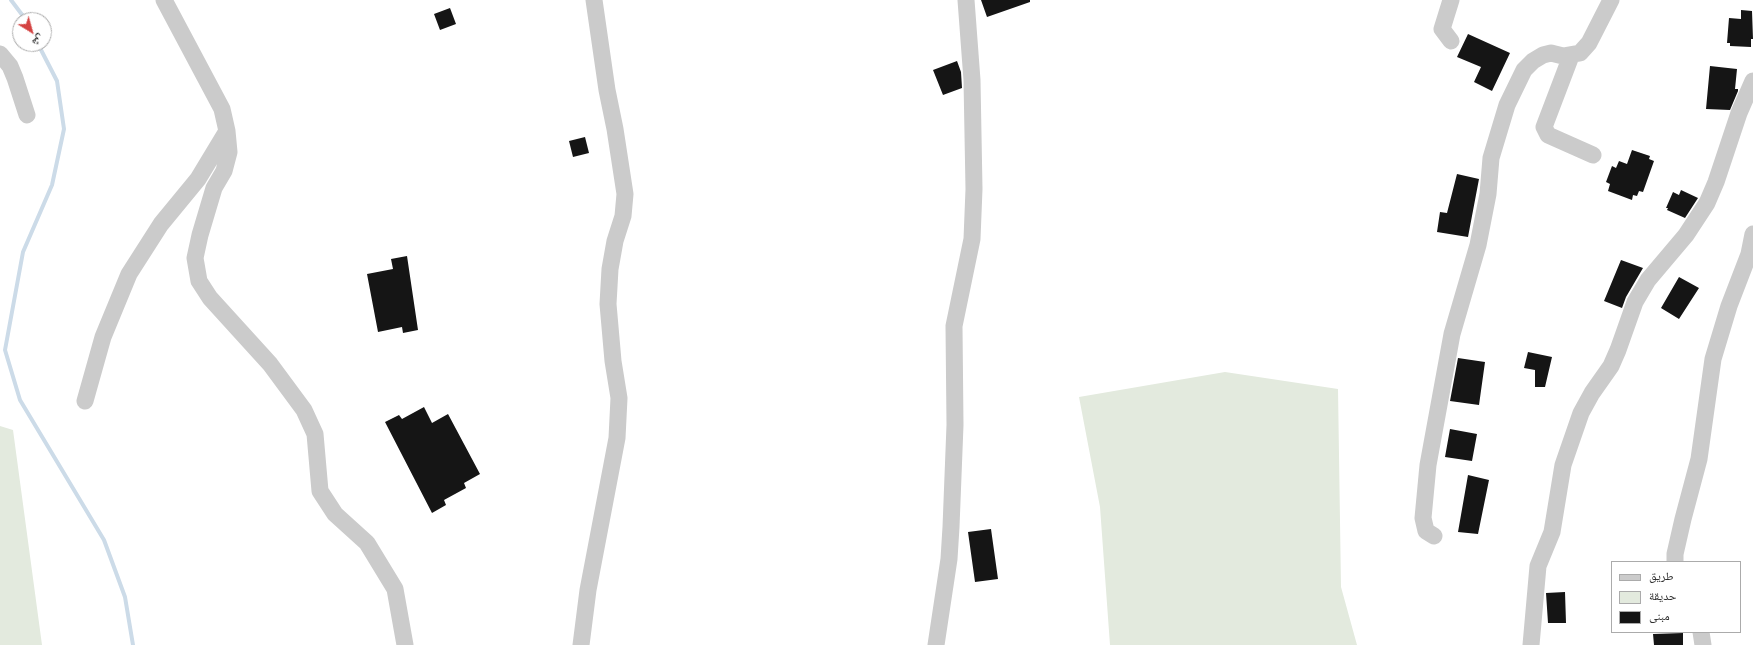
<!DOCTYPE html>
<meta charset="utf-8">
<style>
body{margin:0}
#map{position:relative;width:1753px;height:645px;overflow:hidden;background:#fff;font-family:Helvetica,"Noto Naskh Arabic",sans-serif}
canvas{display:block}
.legend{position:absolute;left:1611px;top:561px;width:130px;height:72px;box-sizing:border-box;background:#fff;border:1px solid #ababab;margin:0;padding:5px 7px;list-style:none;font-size:12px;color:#2e2e2e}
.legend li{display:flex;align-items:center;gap:8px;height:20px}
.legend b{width:20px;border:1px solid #ababab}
.north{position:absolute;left:12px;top:12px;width:40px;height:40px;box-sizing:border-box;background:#fff;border:1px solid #ababab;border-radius:50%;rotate:143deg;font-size:11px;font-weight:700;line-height:16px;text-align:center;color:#2e2e2e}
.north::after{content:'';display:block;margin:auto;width:14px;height:18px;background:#d44342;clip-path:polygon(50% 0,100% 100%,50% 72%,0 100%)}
</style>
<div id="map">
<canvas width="1753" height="645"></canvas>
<ul class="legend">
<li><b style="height:5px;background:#cbcbcb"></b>طريق</li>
<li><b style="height:11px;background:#e3eade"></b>حديقة</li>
<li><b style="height:11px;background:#151515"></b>مبنى</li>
</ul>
<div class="north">ش</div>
</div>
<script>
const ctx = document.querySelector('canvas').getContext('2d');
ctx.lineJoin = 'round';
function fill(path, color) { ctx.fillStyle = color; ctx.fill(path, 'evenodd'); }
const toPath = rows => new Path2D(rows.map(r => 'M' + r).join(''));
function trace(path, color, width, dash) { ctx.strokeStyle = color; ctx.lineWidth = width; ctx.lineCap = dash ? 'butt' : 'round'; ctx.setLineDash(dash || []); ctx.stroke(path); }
fill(toPath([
 [1225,372,1338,389,1341,587,1357,645,1110,645,1100,507,1079,397],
 [0,426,13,430,42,645,0,645]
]), '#e3eade');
trace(toPath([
 [11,0,26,20],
 [38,44,57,81,64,129,52,185,23,252,5,350,20,400,104,540,125,597,133,645]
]), '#ccdbe8', 4);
fill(toPath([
 [981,0,1030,0,1030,2,987,17],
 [450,8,456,24,440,30,434,14],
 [1741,10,1752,11,1753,39,1751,39,1751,47,1730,46,1730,43,1727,43,1729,18,1741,19],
 [1468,34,1510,53,1492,91,1474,82,1481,67,1457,57],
 [957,61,961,72,962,88,943,95,933,70],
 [1710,66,1737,69,1735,89,1738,89,1738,91,1730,110,1706,109],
 [585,137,589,153,573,157,569,141],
 [1632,150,1650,156,1649,159,1654,161,1643,192,1639,191,1637,196,1633,195,1632,200,1608,191,1610,184,1606,182,1612,166,1616,168,1619,161,1627,164],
 [1457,174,1479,179,1468,237,1437,232,1440,212,1447,213],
 [1681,190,1698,198,1685,218,1667,210,1668,208,1666,208,1673,192,1679,195],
 [407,256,418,330,403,333,402,327,378,332,367,274,393,269,391,259],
 [1621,260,1643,268,1626,297,1622,308,1604,301],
 [1679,277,1699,288,1679,319,1661,308],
 [1528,352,1552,357,1545,387,1535,387,1535,370,1524,368],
 [1458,358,1485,362,1479,405,1450,401],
 [424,407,432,423,448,414,480,474,464,483,466,488,444,500,446,505,432,513,385,422,399,415,402,419],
 [1450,429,1477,434,1472,461,1445,457],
 [1468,475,1489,480,1478,534,1458,532],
 [991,529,998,579,975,582,968,532],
 [1565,592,1566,623,1548,623,1546,593],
 [1683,633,1683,645,1654,645,1653,634]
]), '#151515');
trace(toPath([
 [164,0,222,109,227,131,229,152,224,171,214,188,200,235,195,258,199,281,210,298,270,364,304,410,315,434,320,491,335,514,367,543,395,589,405,645],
 [1451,0,1442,29,1451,41],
 [0,54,10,66,15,78,27,115],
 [1571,56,1544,127,1548,135,1593,155],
 [85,401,103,337,129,274,161,224,198,179,227,131],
 [1434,536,1426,531,1423,518,1428,465,1452,334,1478,245,1488,194,1491,158,1507,105,1524,70,1533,61,1543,55,1551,53,1563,56,1580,53,1589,43,1611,0],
 [1675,562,1675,554,1683,519,1699,459,1713,359,1729,306,1749,254,1753,234],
 [1701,632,1703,645],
 [581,645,588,590,617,438,619,398,613,361,608,304,610,269,615,241,623,216,625,194,615,129,607,90,594,0],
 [936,645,949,559,951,527,955,425,954,326,972,239,974,189,972,80,966,0],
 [1531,645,1538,566,1552,532,1563,465,1581,413,1592,393,1611,366,1618,350,1635,302,1648,280,1686,235,1707,203,1716,182,1739,113,1753,81]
]), '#cbcbcb', 17);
</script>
